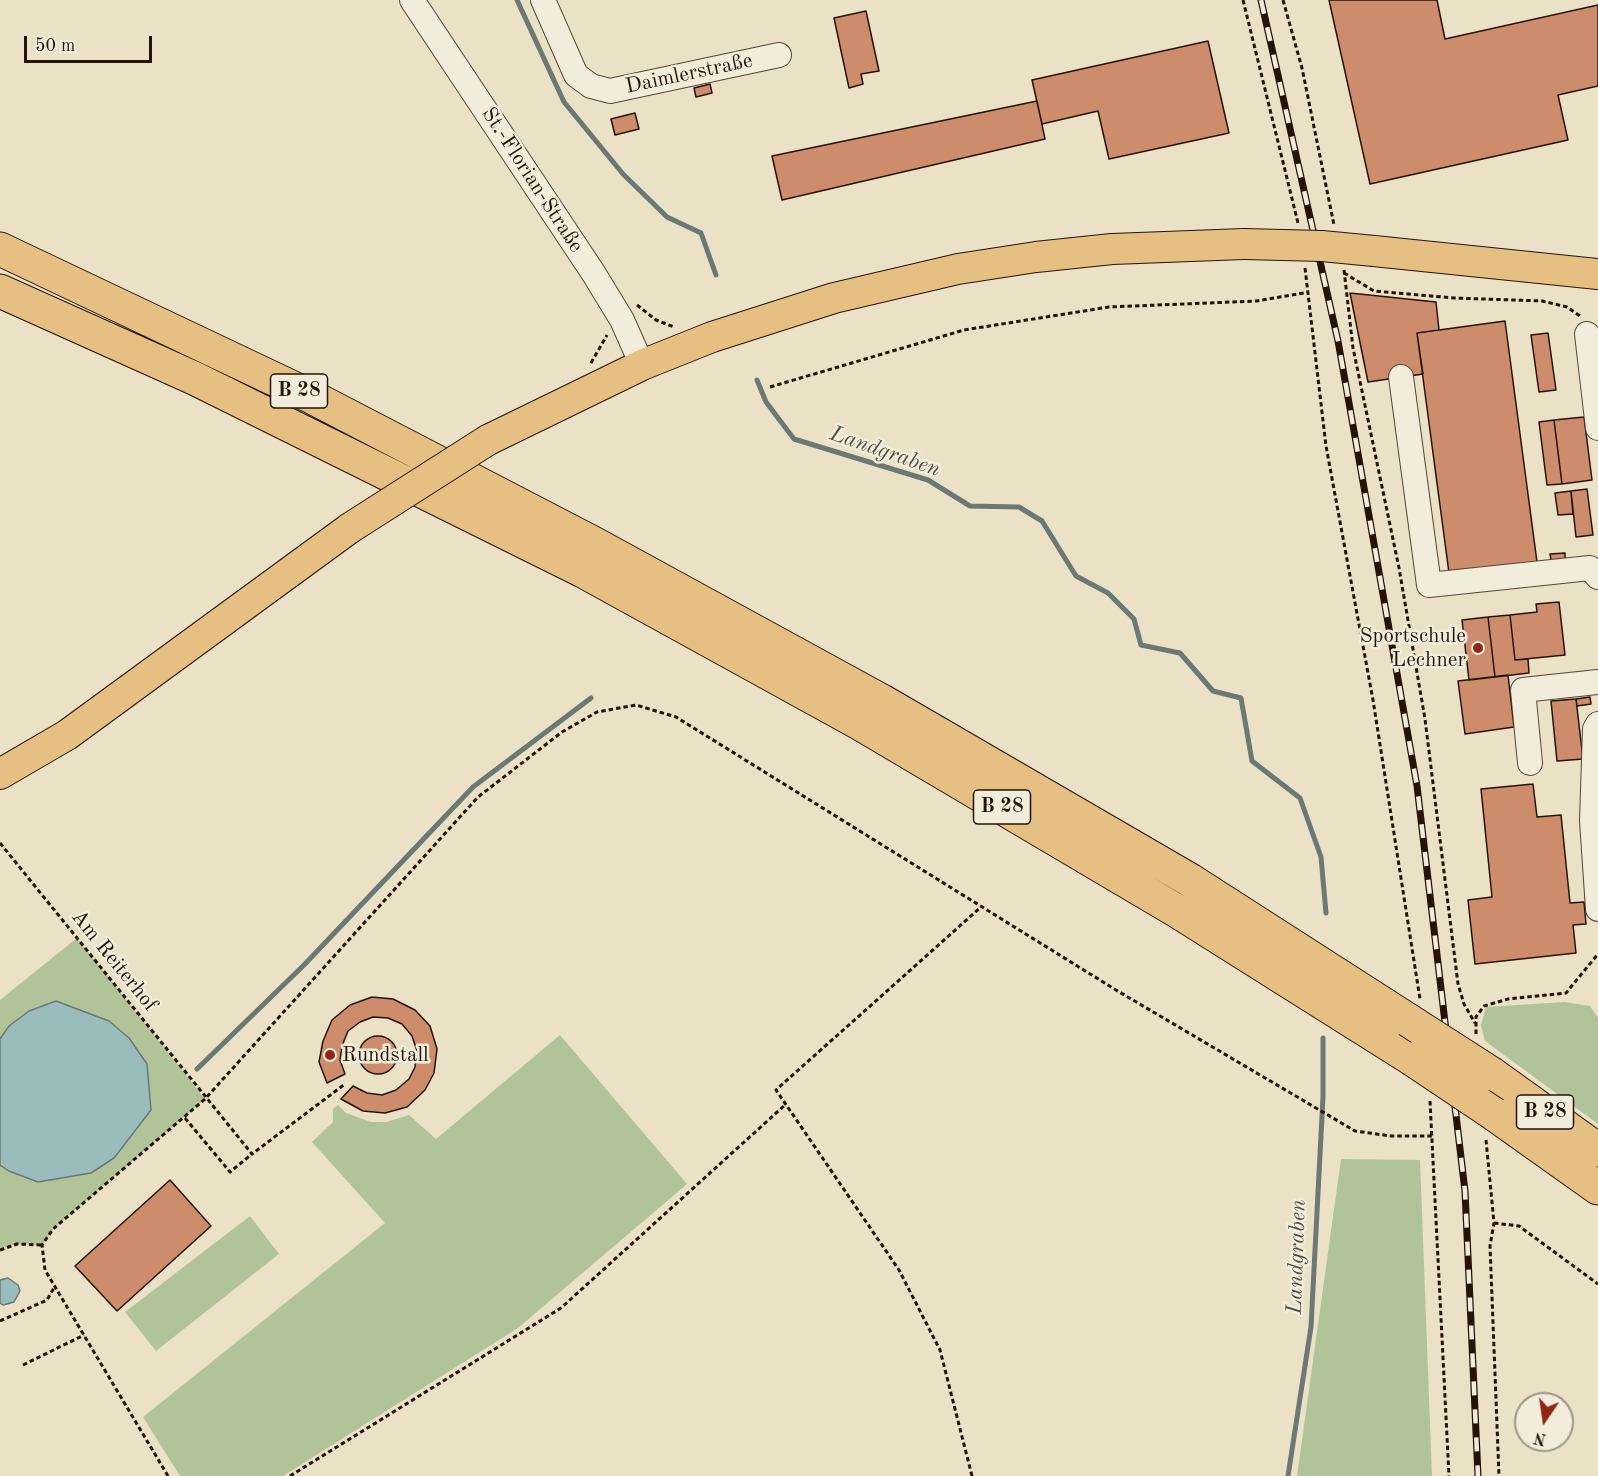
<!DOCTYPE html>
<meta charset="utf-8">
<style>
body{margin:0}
#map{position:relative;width:1598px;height:1476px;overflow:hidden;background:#ebe1c6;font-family:"Old Standard TT",serif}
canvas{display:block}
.north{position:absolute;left:1514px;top:1392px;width:60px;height:60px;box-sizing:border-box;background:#f2ecda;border:2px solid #a09586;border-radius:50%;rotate:193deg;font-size:16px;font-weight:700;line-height:24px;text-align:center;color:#251307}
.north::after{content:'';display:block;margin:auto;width:21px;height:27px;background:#8f2418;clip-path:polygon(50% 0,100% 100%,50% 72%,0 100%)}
.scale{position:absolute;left:24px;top:36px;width:128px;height:27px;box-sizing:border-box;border:3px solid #251307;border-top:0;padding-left:8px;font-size:18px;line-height:21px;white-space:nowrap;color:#251307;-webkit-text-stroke:4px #f2ecda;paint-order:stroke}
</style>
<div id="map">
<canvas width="1598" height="1476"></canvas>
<div class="north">N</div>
<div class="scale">50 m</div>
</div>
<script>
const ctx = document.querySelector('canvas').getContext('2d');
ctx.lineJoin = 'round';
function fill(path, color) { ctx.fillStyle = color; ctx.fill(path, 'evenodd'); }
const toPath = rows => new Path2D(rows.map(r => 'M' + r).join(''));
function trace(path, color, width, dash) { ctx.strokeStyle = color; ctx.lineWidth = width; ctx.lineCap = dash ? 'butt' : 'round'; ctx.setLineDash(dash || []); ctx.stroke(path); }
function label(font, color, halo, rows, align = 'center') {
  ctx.font = font + ' "Old Standard TT",serif'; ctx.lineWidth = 5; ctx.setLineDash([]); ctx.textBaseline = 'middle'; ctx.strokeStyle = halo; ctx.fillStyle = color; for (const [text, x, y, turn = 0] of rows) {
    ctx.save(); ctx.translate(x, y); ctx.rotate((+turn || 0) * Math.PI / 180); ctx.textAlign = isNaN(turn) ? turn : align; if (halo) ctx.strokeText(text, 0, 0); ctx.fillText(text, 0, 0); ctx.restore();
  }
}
fill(toPath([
 [77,938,205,1099,53,1229,42,1245,17,1244,0,1248,0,1165,9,1171,38,1182,91,1173,0,1039,0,1000],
 [1565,1002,1590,1006,1598,1018,1598,1124,1485,1041,1481,1025,1486,1007],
 [560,1035,687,1184,518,1328,283,1476,180,1476,143,1417,385,1223,312,1142,333,1122,333,1109,338,1105,346,1113,371,1122,386,1122,409,1115,436,1139],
 [1341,1159,1420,1160,1432,1476,1297,1476],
 [250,1216,279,1254,156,1351,125,1312]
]), '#b1c499');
const water = toPath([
 [56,1001,109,1021,129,1038,147,1064,151,1110,114,1158,91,1173,38,1182,9,1171,0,1165,0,1039,9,1026,29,1011,56,1001],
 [8,1278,18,1285,20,1291,14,1302,3,1305,0,1303,0,1280,8,1278]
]);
fill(water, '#9bbcbc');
trace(water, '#6c7874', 1.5);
trace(toPath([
 [517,0,564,102,623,174,667,217,701,233,716,275],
 [757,380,766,402,794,439,928,480,970,506,1019,507,1042,521,1076,576,1108,593,1134,619,1141,645,1180,653,1213,691,1241,698,1252,761,1300,798,1321,857,1326,913],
 [197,1069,304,965,473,787,591,698],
 [1288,1476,1311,1327,1323,1097,1323,1038]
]), '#6c7874', 5);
const building = toPath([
 [1329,0,1437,0,1445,39,1598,5,1598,86,1558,95,1568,140,1370,184,1329,0],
 [866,11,879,71,861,74,863,84,849,88,834,18,866,11],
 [1208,41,1229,133,1109,159,1098,111,1042,124,1032,80,1208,41],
 [710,84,712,93,696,97,694,88,710,84],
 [1037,101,1045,139,782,200,772,156,1037,101],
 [635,113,639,129,615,135,611,119,635,113],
 [1350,293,1436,302,1439,330,1417,333,1423,374,1368,382,1350,293],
 [1505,321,1537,562,1449,573,1417,333,1505,321],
 [1548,333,1556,390,1539,392,1531,335,1548,333],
 [1584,417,1592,480,1562,484,1554,420,1584,417],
 [1554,420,1562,484,1547,485,1539,422,1554,420],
 [1587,489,1593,535,1576,537,1571,491,1587,489],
 [1571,491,1573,514,1558,515,1555,493,1571,491],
 [1565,553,1565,559,1551,560,1550,554,1565,553],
 [1559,602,1565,655,1515,660,1510,615,1537,612,1536,604,1559,602],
 [1510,615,1515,660,1528,659,1529,673,1495,677,1488,617,1510,615],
 [1488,617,1495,677,1469,680,1462,620,1488,617],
 [1508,675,1514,727,1465,734,1458,681,1508,675],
 [1590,697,1591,704,1577,706,1576,699,1590,697],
 [1576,699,1583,759,1557,761,1551,701,1576,699],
 [1533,784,1537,817,1561,815,1570,903,1584,902,1586,924,1573,925,1576,953,1475,964,1468,900,1492,897,1481,789,1533,784],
 [372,997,393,999,415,1010,430,1026,437,1049,434,1073,425,1090,407,1107,385,1113,363,1111,341,1099,353,1086,367,1093,382,1095,396,1090,409,1079,415,1067,417,1051,412,1036,402,1024,388,1018,373,1017,360,1022,348,1031,342,1046,340,1060,345,1074,327,1083,319,1062,323,1041,332,1020,350,1005,372,997],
 '359 1055a19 19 0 1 1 38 0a19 19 0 1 1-38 0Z',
 [170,1180,211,1226,117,1311,75,1266,170,1180]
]);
fill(building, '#cd8d6c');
trace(building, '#251307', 1.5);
const minor = toPath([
 [412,0,594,274,622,320,642,365],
 [543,0,576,75,591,86,610,91,779,55],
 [1587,334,1591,368],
 [1598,367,1591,368,1598,428],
 [1401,377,1429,585,1590,568,1598,577],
 [1598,724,1595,729,1592,821,1598,909],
 [1530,763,1523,690,1598,682]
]);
const major = toPath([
 [1374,251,1598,274],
 [488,440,642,365,712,337,834,298,958,269,1036,257,1112,249,1244,244],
 [0,774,67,735,350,528]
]);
const highway = toPath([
 [0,249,310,396,593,543,882,701,1190,880,1408,1020],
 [0,291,196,379,583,571,859,723,1177,911,1412,1059],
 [1492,1074,1598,1150],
 [1494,1114,1598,1188]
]);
trace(minor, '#564637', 26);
trace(major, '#251307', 32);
trace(highway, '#251307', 35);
trace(toPath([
 [1243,0,1298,223],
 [1283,0,1302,68,1334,225],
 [1305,268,1326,446,1373,700,1420,999],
 [1344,270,1353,348,1399,568,1425,719,1458,984,1464,1004,1475,1023],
 [1344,273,1374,291,1454,298,1542,301,1567,307,1580,316],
 [637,305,656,320,674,327],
 [591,363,607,335],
 [770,387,964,330,1109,307,1257,301,1309,292],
 [0,843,252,1154,345,1084],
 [1476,1034,1476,1017,1484,1006,1508,999,1566,993,1598,954],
 [1430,1101,1449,1476],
 [185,1118,230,1172,252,1154],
 [1486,1140,1494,1223,1490,1246,1499,1476],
 [1494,1223,1519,1226,1598,1284],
 [0,1250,17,1244,42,1245],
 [0,1321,47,1300,55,1286],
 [23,1365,84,1335],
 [168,1476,45,1270,42,1245,53,1229,205,1099,478,797,562,732,597,712,636,705,676,717,1116,990,1355,1131,1391,1136,1433,1136],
 [290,1476,561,1308,785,1105],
 [972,1476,940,1350,899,1270,776,1090,981,907]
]), '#251307', 3, [4.5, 3]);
trace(minor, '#f2ecda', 24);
trace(major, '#e6c083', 30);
trace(highway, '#e6c083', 33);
const rail = toPath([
 [1261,0,1338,341,1417,786,1465,1191,1478,1476]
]);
trace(rail, '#251307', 7);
trace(rail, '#f2ecda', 4.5, [14]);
const majorBridge = toPath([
 [1244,244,1322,246,1374,251],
 [350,528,488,440]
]);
const highwayBridge = toPath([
 [1408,1020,1492,1074],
 [1412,1059,1494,1114]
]);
trace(majorBridge, '#251307', 32, []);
trace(highwayBridge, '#251307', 35, []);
trace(majorBridge, '#e6c083', 30);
trace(highwayBridge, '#e6c083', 33);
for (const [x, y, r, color] of [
 [1478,648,6,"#8f2418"],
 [330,1055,6,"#8f2418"]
]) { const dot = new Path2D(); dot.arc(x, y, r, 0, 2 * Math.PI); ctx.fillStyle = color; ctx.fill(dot); trace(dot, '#f2ecda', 2); }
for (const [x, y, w] of [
 [299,391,57],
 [1002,807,57],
 [1545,1112,57]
]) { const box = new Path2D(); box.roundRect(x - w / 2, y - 17, w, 34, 4.5); ctx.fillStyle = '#f2ecda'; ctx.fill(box); trace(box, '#251307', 1.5); }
label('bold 20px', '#251307', null, [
 ["B 28",299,391],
 ["B 28",1002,807],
 ["B 28",1545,1112]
]);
label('21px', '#251307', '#f2ecda', [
 ["Daimlerstraße",689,74,-12],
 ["St.-Florian-Straße",532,180,57],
 ["Am Reiterhof",114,961,51]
]);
label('21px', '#251307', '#f2ecda', [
 ["Sportschule",1466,636],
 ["Lechner",1466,660],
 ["Rundstall",342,1055,"left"]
], 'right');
label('italic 22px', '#4e4e46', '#f2ecda', [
 ["Landgraben",885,452,19],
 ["Landgraben",1297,1257,-88]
]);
</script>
